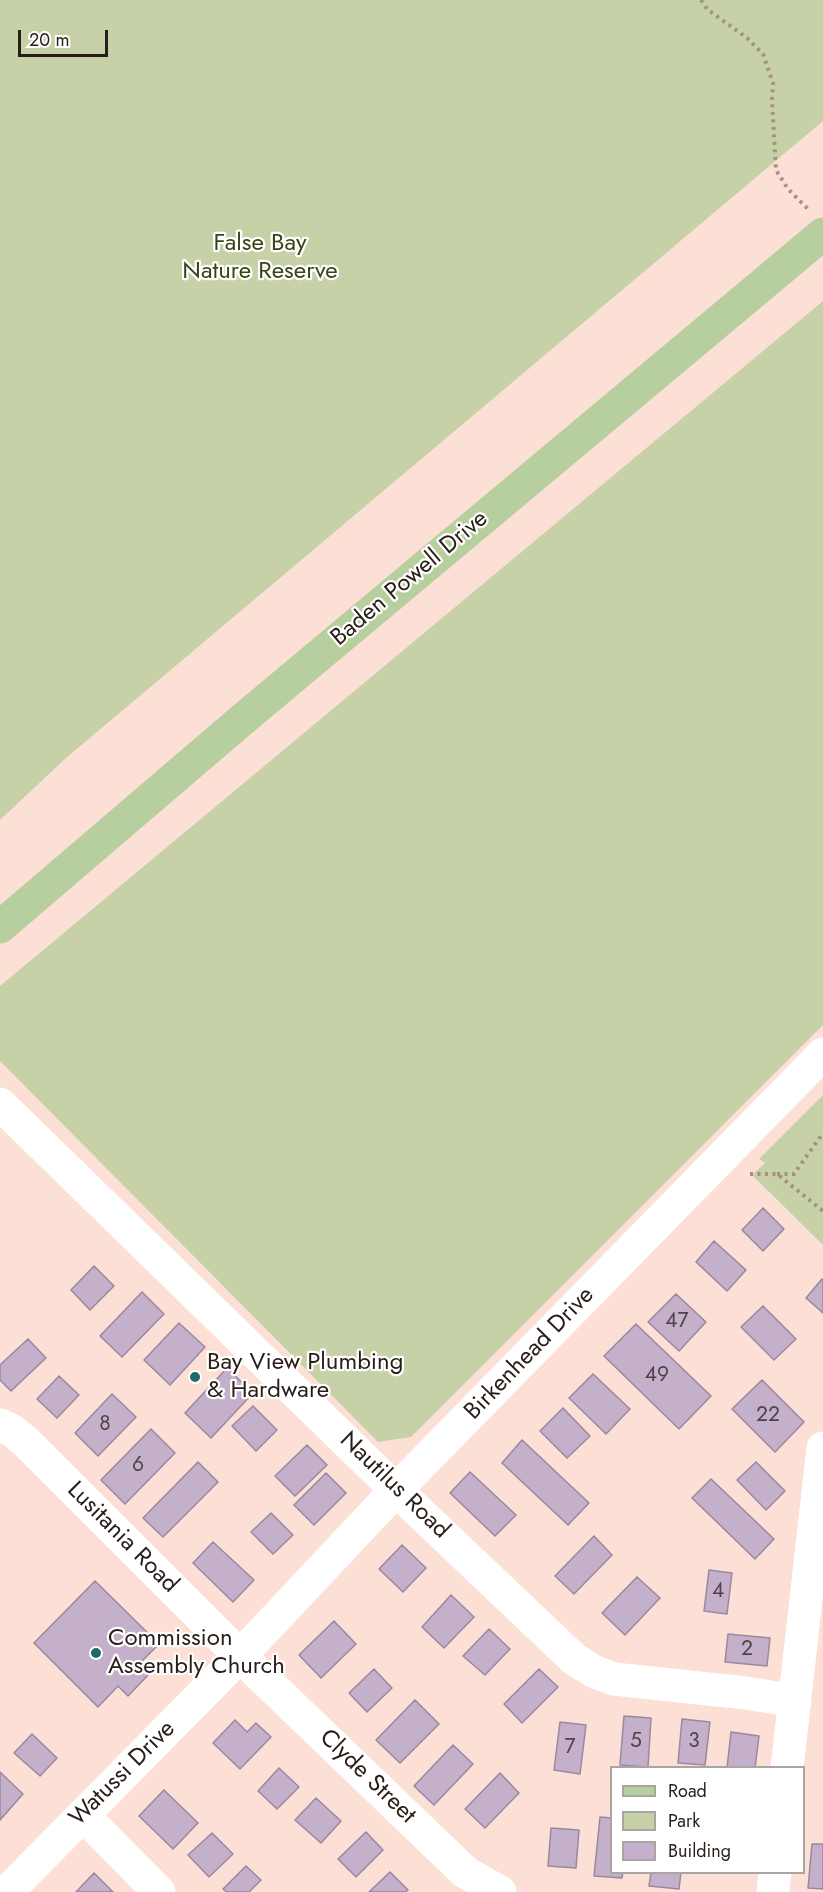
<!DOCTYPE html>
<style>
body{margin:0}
#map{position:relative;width:823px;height:1892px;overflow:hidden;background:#fce0d5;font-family:Jost,sans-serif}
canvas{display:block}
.legend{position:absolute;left:610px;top:1766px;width:195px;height:108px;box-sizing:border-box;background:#fff;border:2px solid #a9a5a3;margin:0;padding:8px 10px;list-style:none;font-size:18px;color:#291d18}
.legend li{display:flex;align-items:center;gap:12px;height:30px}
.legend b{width:30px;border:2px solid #a9a5a3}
.scale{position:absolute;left:18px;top:30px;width:90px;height:27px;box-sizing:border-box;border:3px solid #291d18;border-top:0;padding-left:8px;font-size:18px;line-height:21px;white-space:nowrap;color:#291d18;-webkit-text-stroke:4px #fff;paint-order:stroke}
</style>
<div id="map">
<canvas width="823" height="1892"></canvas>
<ul class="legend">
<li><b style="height:8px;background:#b7ce9e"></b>Road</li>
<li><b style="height:16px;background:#c7d1a7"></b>Park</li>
<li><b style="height:16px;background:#c4b0ca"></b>Building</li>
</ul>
<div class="scale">20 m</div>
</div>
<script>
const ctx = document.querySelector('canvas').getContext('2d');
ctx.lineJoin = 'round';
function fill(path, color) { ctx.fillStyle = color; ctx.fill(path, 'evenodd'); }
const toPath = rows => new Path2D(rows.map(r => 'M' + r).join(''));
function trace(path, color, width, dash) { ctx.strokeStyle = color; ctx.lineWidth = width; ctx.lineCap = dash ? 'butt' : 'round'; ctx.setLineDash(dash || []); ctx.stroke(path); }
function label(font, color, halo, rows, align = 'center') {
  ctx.font = font + ' Jost,sans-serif'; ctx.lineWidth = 4.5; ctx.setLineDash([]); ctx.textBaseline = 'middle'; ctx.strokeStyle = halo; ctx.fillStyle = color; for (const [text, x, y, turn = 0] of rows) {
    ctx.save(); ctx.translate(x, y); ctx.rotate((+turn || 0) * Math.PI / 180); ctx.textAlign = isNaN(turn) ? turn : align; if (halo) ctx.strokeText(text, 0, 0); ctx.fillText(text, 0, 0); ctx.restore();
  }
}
fill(toPath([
 [0,0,823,0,823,121,66,758,0,820],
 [823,301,823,1025,411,1437,378,1442,0,1061,0,986],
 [823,1095,823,1245,752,1175,765,1163,759,1159]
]), '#c7d1a7');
const building = toPath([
 [763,1208,784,1229,763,1251,742,1230,763,1208],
 [714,1241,746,1270,727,1291,696,1262,714,1241],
 [94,1266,114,1286,90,1310,71,1290,94,1266],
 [822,1279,823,1280,823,1313,806,1298,822,1279],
 [142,1292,164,1314,122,1357,100,1336,142,1292],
 [676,1294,706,1322,679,1351,648,1322,676,1294],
 [763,1306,796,1339,774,1360,741,1327,763,1306],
 [179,1323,205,1347,170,1385,144,1360,179,1323],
 [636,1324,711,1396,679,1429,604,1356,636,1324],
 [28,1339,46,1358,11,1391,0,1380,0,1365,28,1339],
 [227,1368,253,1393,211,1438,185,1413,227,1368],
 [593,1374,630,1409,606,1434,569,1398,593,1374],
 [59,1376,79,1395,57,1418,37,1399,59,1376],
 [762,1380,804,1422,775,1452,732,1409,762,1380],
 [112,1394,136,1417,98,1456,75,1433,112,1394],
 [253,1406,277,1430,256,1451,232,1426,253,1406],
 [563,1408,590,1436,567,1458,540,1431,563,1408],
 [151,1429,175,1453,125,1504,101,1480,151,1429],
 [522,1440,589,1503,568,1525,502,1463,522,1440],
 [307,1445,327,1465,295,1496,275,1476,307,1445],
 [198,1462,218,1482,163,1537,143,1518,198,1462],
 [756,1462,785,1491,766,1510,737,1480,756,1462],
 [470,1472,516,1515,495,1536,450,1493,470,1472],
 [326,1473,346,1493,314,1525,294,1505,326,1473],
 [711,1479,774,1539,755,1559,692,1498,711,1479],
 [271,1513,293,1535,273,1554,251,1532,271,1513],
 [594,1536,612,1555,574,1594,555,1576,594,1536],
 [213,1542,254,1580,233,1602,193,1563,213,1542],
 [402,1545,426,1568,403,1592,379,1569,402,1545],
 [709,1570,732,1573,727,1614,704,1611,709,1570],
 [637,1577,660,1598,625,1635,602,1613,637,1577],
 [95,1581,159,1644,140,1663,150,1673,128,1696,118,1686,98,1707,34,1643,95,1581],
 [451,1595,474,1617,444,1648,422,1627,451,1595],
 [334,1621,356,1644,321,1678,299,1655,334,1621],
 [489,1629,510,1649,485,1675,463,1656,489,1629],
 [728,1634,770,1638,767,1666,725,1662,728,1634],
 [374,1669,392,1688,367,1712,349,1693,374,1669],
 [539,1669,558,1687,522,1723,504,1704,539,1669],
 [415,1700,439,1724,400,1763,376,1740,415,1700],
 [624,1716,651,1718,648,1767,620,1765,624,1716],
 [682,1719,710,1722,705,1765,678,1763,682,1719],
 [235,1720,247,1732,256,1723,271,1737,240,1769,213,1743,235,1720],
 [560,1722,586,1725,580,1774,554,1770,560,1722],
 [731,1732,759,1736,755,1768,727,1768,731,1732],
 [32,1734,57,1758,40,1776,14,1753,32,1734],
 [453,1745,473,1764,434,1805,414,1786,453,1745],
 [279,1768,299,1787,277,1809,258,1791,279,1768],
 [0,1772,23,1794,0,1820,0,1772],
 [500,1773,519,1793,485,1828,465,1809,500,1773],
 [164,1790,198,1823,173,1849,139,1816,164,1790],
 [316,1798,341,1821,321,1843,295,1820,316,1798],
 [600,1817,612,1818,612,1872,623,1872,622,1878,594,1876,600,1817],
 [551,1828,579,1830,576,1868,548,1866,551,1828],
 [366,1832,383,1850,356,1877,338,1859,366,1832],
 [212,1833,233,1854,209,1877,188,1855,212,1833],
 [812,1844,823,1844,823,1889,808,1888,812,1844],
 [246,1866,261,1880,249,1892,227,1892,223,1889,246,1866],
 [390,1872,408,1890,405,1892,369,1892,390,1872],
 [651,1872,681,1872,679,1889,649,1886,651,1872],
 [94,1873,113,1892,76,1892,94,1873]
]);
fill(building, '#c4b0ca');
trace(building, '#9a87a0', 1.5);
trace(toPath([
 [701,0,707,9,747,38,763,54,773,83,772,101,776,170,788,189,808,209],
 [750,1174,777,1174,823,1211],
 [777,1174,794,1174,823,1133]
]), '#a58f87', 4, [3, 4.5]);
trace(toPath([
 [0,1104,396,1490,574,1659,595,1672,614,1679,746,1693,795,1701],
 [0,1425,13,1431,27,1443,240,1656,465,1872,500,1892],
 [787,1768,823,1448],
 [83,1815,159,1892],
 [7,1892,240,1656,396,1490,823,1054],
 [773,1892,775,1872]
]), '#fff', 33);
trace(toPath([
 [0,927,243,719,823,234]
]), '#b7ce9e', 33);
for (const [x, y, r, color] of [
 [195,1377,6,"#1e6a6a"],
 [96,1653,6,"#1e6a6a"]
]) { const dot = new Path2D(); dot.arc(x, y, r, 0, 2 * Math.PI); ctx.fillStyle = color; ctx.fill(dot); trace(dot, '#fff', 2); }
label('21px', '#504244', null, [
 ["47",677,1322],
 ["49",657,1376],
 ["22",768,1416],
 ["8",105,1425],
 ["6",138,1466],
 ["4",718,1592],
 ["2",747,1650],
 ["5",636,1742],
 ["3",694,1742],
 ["7",570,1748]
]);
label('24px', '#3b4314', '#fff', [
 ["False Bay",260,244],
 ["Nature Reserve",260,272]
]);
label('24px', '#291d18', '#fff', [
 ["Baden Powell Drive",410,579,-40],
 ["Birkenhead Drive",530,1354,-46],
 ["Nautilus Road",394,1486,44],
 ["Lusitania Road",122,1538,45],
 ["Watussi Drive",123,1774,-45],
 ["Clyde Street",367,1777,44]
]);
label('24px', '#291d18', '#fff', [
 ["Bay View Plumbing",207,1363],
 ["& Hardware",207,1391],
 ["Commission",108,1639],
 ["Assembly Church",108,1667]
], 'left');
</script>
